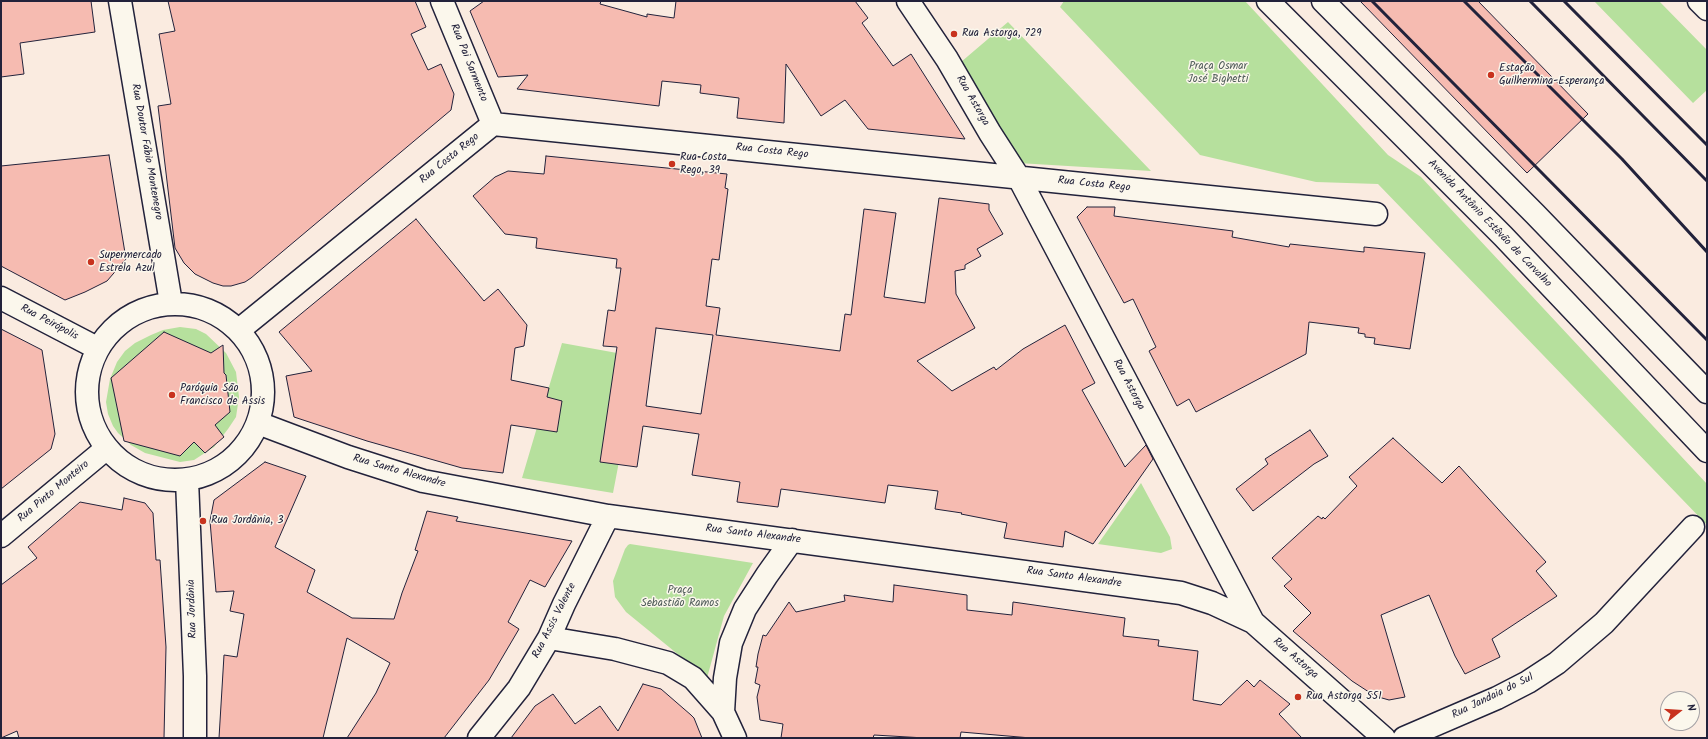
<!DOCTYPE html>
<meta charset="utf-8">
<style>
body{margin:0}
#map{position:relative;width:1708px;height:739px;overflow:hidden;background:#faebe0;font-family:Kalam,sans-serif}
canvas{display:block}
.frame{position:absolute;inset:0;border:2px solid #22223b;pointer-events:none}
.north{position:absolute;left:1660px;top:691px;width:40px;height:40px;box-sizing:border-box;background:#fbf7ec;border:1px solid #a4a2a5;border-radius:50%;rotate:73deg;font-size:11px;font-weight:700;line-height:16px;text-align:center;color:#22223b}
.north::after{content:'';display:block;margin:auto;width:14px;height:18px;background:#c8321e;clip-path:polygon(50% 0,100% 100%,50% 72%,0 100%)}
</style>
<div id="map">
<canvas width="1708" height="739"></canvas>
<div class="frame"></div>
<div class="north">N</div>
</div>
<script>
const ctx = document.querySelector('canvas').getContext('2d');
ctx.lineJoin = 'round';
function fill(path, color) { ctx.fillStyle = color; ctx.fill(path, 'evenodd'); }
const toPath = rows => new Path2D(rows.map(r => 'M' + r).join(''));
function trace(path, color, width, dash) { ctx.strokeStyle = color; ctx.lineWidth = width; ctx.lineCap = dash ? 'butt' : 'round'; ctx.setLineDash(dash || []); ctx.stroke(path); }
function label(font, color, halo, rows, align = 'center') {
  ctx.font = font + ' Kalam,sans-serif'; ctx.lineWidth = 3; ctx.setLineDash([]); ctx.textBaseline = 'middle'; ctx.strokeStyle = halo; ctx.fillStyle = color; for (const [text, x, y, turn = 0] of rows) {
    ctx.save(); ctx.translate(x, y); ctx.rotate((+turn || 0) * Math.PI / 180); ctx.textAlign = isNaN(turn) ? turn : align; if (halo) ctx.strokeText(text, 0, 0); ctx.fillText(text, 0, 0); ctx.restore();
  }
}
fill(toPath([
 [1064,1,1245,1,1388,155,1421,177,1707,484,1707,525,1378,184,1316,182,1200,155,1060,7],
 [1594,1,1659,1,1707,50,1707,90,1693,103],
 [1008,22,1151,171,1018,163,961,62],
 [180,327,196,329,206,334,226,353,236,372,239,397,236,417,228,429,214,447,194,460,180,462,145,453,131,445,118,433,113,426,108,414,106,402,110,379,117,362,125,351,135,343,151,335,163,330],
 [562,343,639,357,613,493,522,478],
 [1141,483,1170,537,1172,549,1161,553,1098,544],
 [630,544,753,563,724,616,707,678,626,612,615,597,613,581,625,549,628,545]
]), '#b6e09d');
const building = toPath([
 [1,1,91,1,95,32,20,43,24,74,1,77,1,1],
 [168,1,415,1,426,27,411,34,428,70,441,64,454,94,451,110,251,278,245,282,231,286,223,286,213,283,195,274,184,263,175,248,158,106,171,104,159,34,175,31,168,1],
 [484,1,601,1,600,4,647,17,647,14,674,18,676,1,855,1,868,18,862,23,893,66,911,54,965,139,868,129,845,100,821,116,786,64,784,123,737,118,739,98,700,93,701,85,662,81,659,106,517,89,528,75,498,77,470,11,484,1],
 [1360,1,1478,1,1588,114,1527,173,1360,1],
 [109,155,126,259,107,281,85,292,65,300,1,266,1,166,109,155],
 [546,156,727,174,725,188,728,189,719,260,712,259,706,306,720,308,716,335,840,351,845,314,851,315,864,209,896,213,884,297,925,303,939,198,989,204,989,210,1003,234,977,249,981,256,965,265,965,269,955,271,956,294,975,328,917,361,952,391,994,367,996,370,1023,349,1065,325,1095,383,1082,390,1125,467,1146,445,1153,459,1093,544,1065,531,1063,547,1004,538,1007,523,961,514,962,513,935,509,938,491,888,485,885,503,781,489,778,507,737,502,740,482,692,475,699,434,643,426,637,467,600,462,617,347,603,346,608,310,615,311,621,268,616,268,617,259,536,248,537,238,505,234,473,196,495,177,508,171,544,174,546,156],
 [656,328,713,335,701,414,646,406,656,328],
 [1087,207,1115,207,1114,216,1233,231,1232,237,1289,247,1290,244,1364,252,1364,247,1425,253,1410,349,1374,344,1375,338,1365,337,1365,334,1358,333,1359,328,1309,322,1306,354,1196,412,1189,399,1177,406,1149,351,1156,347,1133,299,1124,303,1077,217,1087,207],
 [416,219,484,301,498,289,527,325,524,346,515,348,511,380,549,388,547,397,562,401,557,432,511,425,503,473,462,468,367,441,294,417,286,376,312,371,279,332,416,219],
 [1,329,42,350,55,434,51,449,1,489,1,329],
 [164,332,211,353,223,345,224,373,226,375,230,412,215,425,224,437,205,453,194,442,180,456,124,441,111,378,164,332],
 [1310,430,1328,456,1314,464,1253,511,1236,489,1268,464,1265,459,1310,430],
 [1393,438,1442,483,1459,466,1546,562,1536,571,1557,596,1492,639,1500,657,1465,674,1455,656,1429,595,1381,615,1405,697,1389,700,1375,696,1352,681,1293,631,1311,613,1284,586,1292,579,1272,558,1318,516,1322,519,1323,517,1325,519,1357,486,1349,477,1393,438],
 [265,462,306,476,275,547,315,570,307,592,352,618,394,619,402,593,418,551,415,550,427,511,458,517,456,521,572,541,545,587,530,580,508,622,519,629,489,680,444,738,347,738,376,693,390,663,347,638,323,738,219,738,224,655,237,657,244,614,230,611,234,591,216,592,210,521,214,500,265,462],
 [124,498,145,503,153,513,156,560,160,560,166,647,164,738,19,738,17,731,1,738,1,585,37,558,28,547,80,502,122,510,124,498],
 [894,585,967,595,967,610,1012,615,1013,602,1125,618,1123,636,1159,640,1158,646,1198,651,1193,700,1221,705,1247,680,1254,687,1260,680,1290,704,1279,714,1302,738,1031,738,961,732,960,738,925,738,874,735,873,738,781,738,783,724,760,720,757,697,760,685,755,683,758,667,756,667,758,654,763,635,766,636,789,602,796,612,845,601,844,595,893,602,894,585],
 [643,684,661,689,691,715,694,718,702,738,511,738,535,706,553,694,575,724,600,706,618,731,643,684]
]);
fill(building, '#f6bbb1');
trace(building, '#22223b', 1);
const minor = toPath([
 [120,1,171,303],
 [442,1,493,124],
 [908,1,947,59,990,133,1019,178,1253,622,1384,738],
 [1,298,97,348],
 '87 392a88 88 0 1 1 176 0a88 88 0 1 1-176 0Z',
 [239,330,493,124,1376,214],
 [258,423,348,457,423,481,608,516,1181,593,1212,603,1253,622],
 [187,480,195,676,195,738],
 [1,536,107,448],
 [549,638,615,649,668,663,693,678,723,712,735,738],
 [723,712,725,678,731,643,745,609,767,575,792,540],
 [479,738,519,688,549,638,564,604,608,516],
 [1404,738,1497,698,1528,682,1557,663,1604,623,1693,527]
]);
const tertiary = toPath([
 [1699,1,1707,9]
]);
const trunk = toPath([
 [1268,1,1503,236,1707,451],
 [1323,1,1535,214,1707,392]
]);
trace(minor, '#22223b', 25);
trace(tertiary, '#22223b', 25);
trace(trunk, '#22223b', 25);
trace(minor, '#fbf7ec', 22);
trace(tertiary, '#fbf7ec', 22);
trace(trunk, '#fbf7ec', 22);
trace(toPath([
 [1372,1,1707,340],
 [1464,1,1622,159,1707,252],
 [1530,1,1707,181],
 [1564,1,1707,145]
]), '#22223b', 3);
for (const [x, y, r, color] of [
 [954,34,4,"#c8321e"],
 [1491,75,4,"#c8321e"],
 [672,164,4,"#c8321e"],
 [91,262,4,"#c8321e"],
 [172,395,4,"#c8321e"],
 [203,521,4,"#c8321e"],
 [1298,697,4,"#c8321e"]
]) { const dot = new Path2D(); dot.arc(x, y, r, 0, 2 * Math.PI); ctx.fillStyle = color; ctx.fill(dot); trace(dot, '#fbf7ec', 1.5); }
label('11px', '#22223b', '#fbf7ec', [
 ["Rua Astorga, 729",962,34],
 ["Estação",1499,69],
 ["Guilhermina-Esperança",1499,82],
 ["Rua Costa",680,158],
 ["Rego, 39",680,171],
 ["Supermercado",99,256],
 ["Estrela Azul",99,269],
 ["Paróquia São",180,389],
 ["Francisco de Assis",180,402],
 ["Rua Jordânia, 3",211,521],
 ["Rua Astorga 551",1306,697]
], 'left');
label('11px', '#22223b', '#fbf7ec', [
 ["Rua Pai Sarmento",468,63,68],
 ["Rua Astorga",972,101,60],
 ["Rua Doutor Fábio Montenegro",146,152,80],
 ["Rua Costa Rego",772,152,6],
 ["Rua Costa Rego",450,159,-39],
 ["Rua Costa Rego",1094,185,6],
 ["Avenida Antônio Estêvão de Carvalho",1489,224,46],
 ["Rua Peirópolis",49,323,28],
 ["Rua Astorga",1128,385,62],
 ["Rua Santo Alexandre",399,472,16],
 ["Rua Pinto Monteiro",54,492,-40],
 ["Rua Santo Alexandre",753,535,7],
 ["Rua Santo Alexandre",1074,578,8],
 ["Rua Jordânia",193,609,-92],
 ["Rua Assis Valente",555,621,-63],
 ["Rua Astorga",1295,659,41],
 ["Rua Jandaia do Sul",1493,697,-26]
]);
label('11px', '#4e5b58', '#fbf7ec', [
 ["Praça Osmar",1218,67],
 ["José Bighetti",1218,80],
 ["Praça",680,591],
 ["Sebastião Ramos",680,604]
]);
</script>
